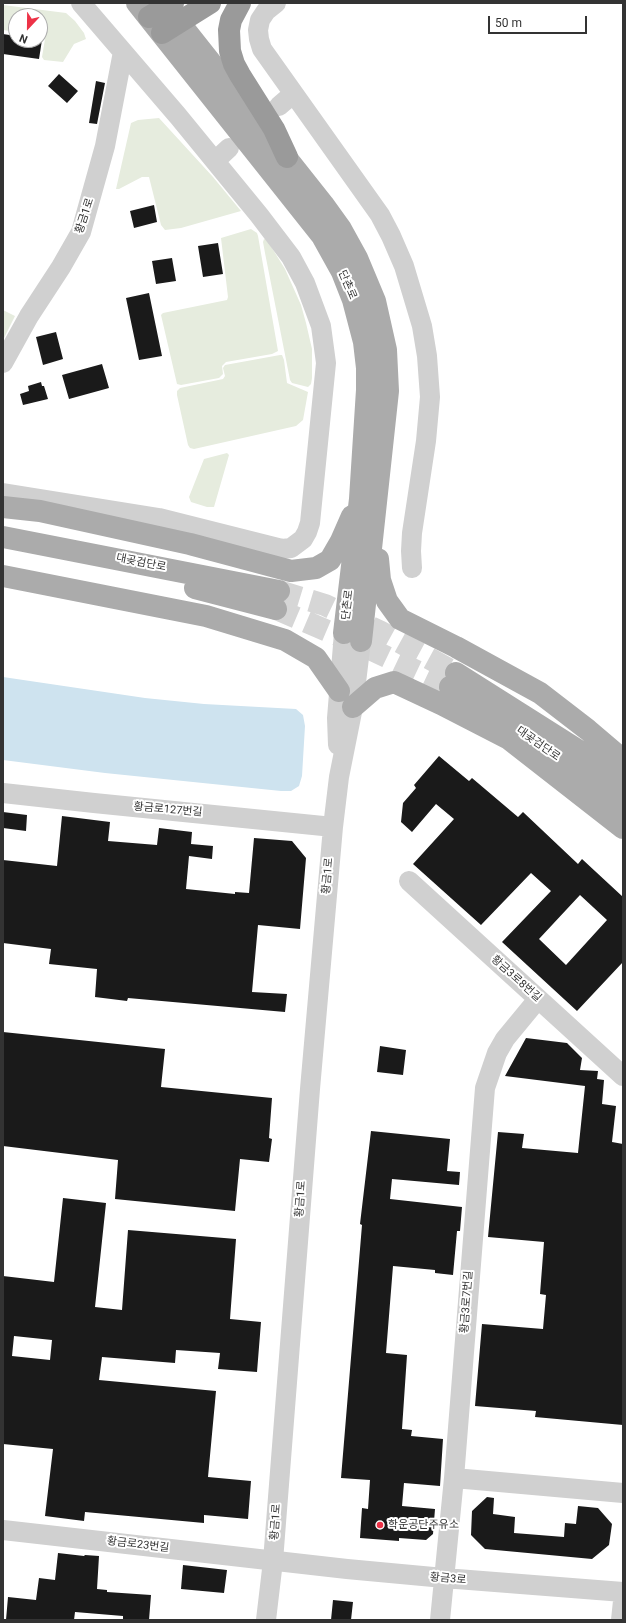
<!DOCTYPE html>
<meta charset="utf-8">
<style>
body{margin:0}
#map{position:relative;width:626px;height:1623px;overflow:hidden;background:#fff;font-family:Roboto,sans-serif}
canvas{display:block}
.frame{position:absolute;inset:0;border:4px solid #333;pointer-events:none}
.north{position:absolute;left:8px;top:8px;width:40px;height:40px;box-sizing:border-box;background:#fff;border:1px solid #adadad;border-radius:50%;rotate:202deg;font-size:11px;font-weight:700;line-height:16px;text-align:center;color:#333}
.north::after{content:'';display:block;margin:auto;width:14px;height:18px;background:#ed3247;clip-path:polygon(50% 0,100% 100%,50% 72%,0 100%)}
.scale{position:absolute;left:488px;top:16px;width:99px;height:18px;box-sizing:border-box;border:2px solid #333;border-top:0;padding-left:5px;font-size:12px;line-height:14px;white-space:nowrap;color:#333;-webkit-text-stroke:3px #fff;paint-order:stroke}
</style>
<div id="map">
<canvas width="626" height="1623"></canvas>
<div class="frame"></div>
<div class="north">N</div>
<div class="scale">50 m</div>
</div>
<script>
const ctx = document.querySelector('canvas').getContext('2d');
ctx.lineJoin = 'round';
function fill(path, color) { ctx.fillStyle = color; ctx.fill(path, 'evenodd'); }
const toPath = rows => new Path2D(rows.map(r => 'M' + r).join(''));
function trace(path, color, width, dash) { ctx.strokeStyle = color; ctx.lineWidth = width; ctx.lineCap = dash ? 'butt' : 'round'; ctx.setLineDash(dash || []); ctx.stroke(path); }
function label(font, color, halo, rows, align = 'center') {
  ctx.font = font + ' Roboto,"Noto Sans KR",sans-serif'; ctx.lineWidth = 4; ctx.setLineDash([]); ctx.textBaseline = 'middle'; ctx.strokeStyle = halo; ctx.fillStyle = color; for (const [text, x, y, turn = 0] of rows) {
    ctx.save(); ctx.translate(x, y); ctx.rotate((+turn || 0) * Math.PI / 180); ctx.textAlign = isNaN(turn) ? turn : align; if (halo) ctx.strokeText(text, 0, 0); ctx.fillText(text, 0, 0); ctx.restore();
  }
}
fill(toPath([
 [3,5,66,13,75,21,84,33,86,39,74,44,63,62,44,60,42,57,45,39,40,36,40,16,16,16,16,32,3,30],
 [159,118,213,177,241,211,181,228,165,230,161,225,149,177,142,177,119,189,116,189,131,123,138,120],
 [251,229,257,233,258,236,278,351,272,354,226,362,222,366,223,374,219,378,181,385,177,384,161,315,163,313,227,300,228,297,221,238],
 [264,239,267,240,285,269,301,305,306,323,312,349,312,378,311,384,308,387,292,383,290,380,265,253,263,242],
 [3,310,15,316,3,340],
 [280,355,282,355,284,360,287,383,308,392,303,420,296,426,194,449,190,448,188,445,177,395,177,391,180,388,223,379,225,376,223,368,225,365],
 [227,453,229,455,214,507,207,507,191,502,189,497,204,459]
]), '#e6ecde');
fill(toPath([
 [3,677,145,698,204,704,296,709,303,715,305,726,302,776,299,786,291,791,281,791,105,773,3,760]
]), '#cee3ef');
fill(toPath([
 [3,34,16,36,16,40,42,40,39,59,3,54],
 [59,74,78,91,67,103,48,86],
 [96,81,105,83,97,124,89,123],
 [154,205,157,222,134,228,130,211],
 [218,243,223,274,203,277,198,246],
 [172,258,176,281,156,284,152,261],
 [149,293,162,356,139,360,126,298],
 [56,332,63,359,43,365,36,337],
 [102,364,109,388,69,399,62,375],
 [41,382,42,386,44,386,48,399,23,405,20,394,29,391,28,386],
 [439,756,469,781,472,778,518,817,523,812,578,864,582,859,623,897,623,962,577,1011,502,942,551,891,531,873,481,925,413,864,454,819,436,804,412,832,401,822,403,803,416,788,414,785],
 [580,895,607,920,566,965,539,939],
 [3,812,27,815,26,831,3,828],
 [62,816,110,822,108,841,157,845,159,828,192,832,191,844,213,846,212,859,189,856,186,889,235,894,235,892,249,893,254,838,292,841,306,858,300,929,258,925,252,992,287,994,285,1012,128,998,127,1001,95,997,97,969,49,964,51,949,3,943,3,860,57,866],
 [3,1032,165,1049,161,1087,272,1098,269,1138,272,1139,269,1162,240,1159,235,1211,115,1199,118,1160,3,1146],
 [526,1038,567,1043,582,1058,580,1070,598,1071,597,1079,604,1080,602,1104,616,1106,612,1142,623,1144,623,1425,535,1417,536,1411,475,1406,482,1324,543,1329,546,1295,540,1294,544,1242,488,1237,498,1132,524,1134,522,1148,578,1153,585,1086,505,1076],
 [380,1046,406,1050,403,1075,377,1072],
 [371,1131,450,1139,447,1171,460,1172,459,1185,392,1179,390,1199,462,1207,460,1231,457,1231,453,1275,435,1273,435,1270,393,1266,386,1353,407,1355,402,1429,412,1430,411,1436,443,1439,440,1486,404,1483,402,1506,435,1509,433,1534,426,1540,399,1538,399,1541,360,1538,362,1508,368,1509,370,1480,341,1478,362,1225,360,1224],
 [63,1198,106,1203,95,1307,122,1310,128,1230,236,1239,230,1319,261,1322,257,1372,218,1369,220,1353,176,1350,175,1363,102,1357,99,1380,216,1391,208,1477,251,1481,248,1519,204,1515,204,1523,85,1512,84,1521,45,1516,53,1449,3,1444,3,1276,54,1282],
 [14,1336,52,1340,50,1360,12,1356],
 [487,1497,494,1498,493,1514,515,1517,514,1533,564,1537,565,1523,576,1524,578,1506,598,1508,612,1524,609,1545,592,1559,485,1549,471,1535,472,1511],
 [58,1553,84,1556,85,1555,99,1556,97,1589,107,1590,107,1592,151,1595,149,1620,123,1620,123,1616,75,1612,74,1620,6,1620,8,1597,36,1600,39,1578,55,1580],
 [183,1565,227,1570,224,1593,181,1589],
 [333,1600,353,1602,351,1620,331,1620]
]), '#1a1a1a');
trace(toPath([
 [279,591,325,605,381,632,456,673],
 [276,609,370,649,450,687]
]), '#d6d6d6', 22, [22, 11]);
trace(toPath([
 [276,3,266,11,260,20,258,30,259,39,262,49,380,215,391,236,404,266,422,326,427,356,430,397,426,441,412,533,411,551,412,568],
 [279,106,293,94],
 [215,161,229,148],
 [3,363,29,316,61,267,81,232,105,146,123,52],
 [3,493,159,518,282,549,291,548,303,539,307,532,310,523,326,363,321,326,305,283,291,257,259,215,178,116,81,3],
 [338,745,337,718,344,633],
 [3,793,94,803,333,827],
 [409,881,623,1076],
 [454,1478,623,1493],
 [3,1530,347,1569,444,1578,623,1592],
 [266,1620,273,1561,310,1089,333,827,339,777,353,707,361,641],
 [440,1620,454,1478,485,1088,497,1053,505,1039,538,999],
 [621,1620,623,1601]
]), '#d0d0d0', 20);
trace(toPath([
 [137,3,322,236,342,272,353,300,364,342,367,368,367,390,360,499,344,633],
 [167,7,323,204,341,229,357,258,375,301,386,350,388,391,361,641],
 [3,507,40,511,190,544,291,571,316,568,330,560,341,541,352,516],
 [3,537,279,591],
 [378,559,380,580,387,601,400,619,456,647,540,693,588,730,623,760],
 [3,576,206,616,285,640,316,658,339,691],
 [195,588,276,609],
 [456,673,603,766,623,782],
 [450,687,497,715,623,805],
 [353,707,375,688,394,682,441,704,509,739,623,828]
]), '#ababab', 22);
trace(toPath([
 [240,3,231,20,229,30,230,51,234,64,240,75,274,129,287,157],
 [149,17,173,3],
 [162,33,210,3]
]), '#9a9a9a', 22);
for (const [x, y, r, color] of [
 [380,1525,4,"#ed3247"]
]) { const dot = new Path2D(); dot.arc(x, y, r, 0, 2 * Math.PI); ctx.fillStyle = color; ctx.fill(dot); trace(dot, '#fff', 1.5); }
label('11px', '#333', '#fff', [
 ["황금1로",85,216,-72],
 ["단촌로",347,285,67],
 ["대곶검단로",141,563,11],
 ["단촌로",348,605,-83],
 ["대곶검단로",538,744,35],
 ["황금로127번길",168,810,5],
 ["황금1로",328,876,-85],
 ["황금3로8번길",516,979,42],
 ["황금1로",301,1199,-86],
 ["황금3로7번길",467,1302,-86],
 ["황금1로",276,1522,-86],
 ["황금로23번길",138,1545,7],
 ["황금3로",448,1579,5]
]);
label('11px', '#333', '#fff', [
 ["학운공단주유소",388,1525]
], 'left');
</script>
